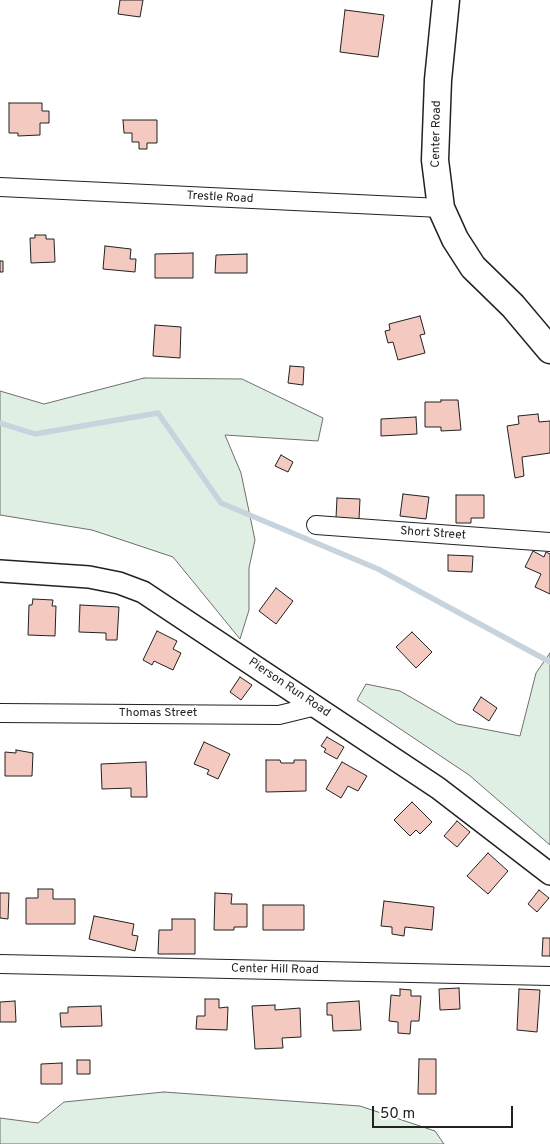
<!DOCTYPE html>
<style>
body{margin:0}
#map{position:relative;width:550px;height:1144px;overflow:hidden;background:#fff;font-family:Overpass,sans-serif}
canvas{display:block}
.scale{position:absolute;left:372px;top:1106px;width:141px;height:22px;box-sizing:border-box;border:2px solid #222;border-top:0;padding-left:6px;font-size:15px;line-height:18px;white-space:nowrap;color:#222;-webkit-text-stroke:4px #fff;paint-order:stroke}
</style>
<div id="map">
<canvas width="550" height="1144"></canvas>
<div class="scale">50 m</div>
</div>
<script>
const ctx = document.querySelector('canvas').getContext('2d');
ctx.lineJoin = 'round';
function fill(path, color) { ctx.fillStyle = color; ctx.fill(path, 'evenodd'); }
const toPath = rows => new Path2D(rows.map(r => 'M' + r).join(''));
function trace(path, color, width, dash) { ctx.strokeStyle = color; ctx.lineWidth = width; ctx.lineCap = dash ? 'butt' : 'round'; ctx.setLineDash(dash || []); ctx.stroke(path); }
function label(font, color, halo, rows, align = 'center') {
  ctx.font = font + ' Overpass,sans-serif'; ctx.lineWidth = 4; ctx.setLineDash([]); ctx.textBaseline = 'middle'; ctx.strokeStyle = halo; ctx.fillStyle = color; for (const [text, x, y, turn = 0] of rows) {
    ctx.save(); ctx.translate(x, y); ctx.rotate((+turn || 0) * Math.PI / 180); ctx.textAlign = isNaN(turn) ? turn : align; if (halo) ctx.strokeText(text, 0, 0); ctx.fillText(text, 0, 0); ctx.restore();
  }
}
const green = toPath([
 [144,378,242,379,323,418,318,441,225,435,241,473,255,540,249,568,249,610,240,639,173,557,92,530,0,515,0,391,44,404,144,378],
 [550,653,550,845,469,775,357,700,366,684,400,691,457,724,520,736,536,673,550,653],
 [164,1092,360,1106,435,1131,444,1144,0,1144,0,1118,38,1123,64,1102,164,1092]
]);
fill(green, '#e0efe3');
trace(green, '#6f6f6f', 1);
trace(toPath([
 [0,423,35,434,158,413,221,503,378,569,550,662]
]), '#c7d3dd', 5.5);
const building = toPath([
 [120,0,143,0,140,17,118,14,120,0],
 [345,10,384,15,378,57,340,52,345,10],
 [9,103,42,103,42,111,49,111,49,123,40,123,40,135,18,136,18,133,9,133,9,103],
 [123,120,157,120,157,143,147,143,147,149,139,149,139,142,132,142,132,133,124,133,123,120],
 [35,235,46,235,46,239,54,239,55,262,31,263,30,238,35,238,35,235],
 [105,246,131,249,130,259,136,259,135,272,103,269,105,246],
 [193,253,193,278,155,278,155,254,193,253],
 [247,254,247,273,215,273,216,255,247,254],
 [0,261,3,261,3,272,0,272,0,261],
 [420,316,425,334,420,335,425,353,398,360,393,342,388,343,385,331,390,330,389,324,420,316],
 [155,325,181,327,180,358,153,356,155,325],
 [290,366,304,367,303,385,288,383,290,366],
 [441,400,458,400,461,430,441,431,441,427,425,427,425,402,441,402,441,400],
 [538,414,539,422,550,421,550,453,522,457,524,476,515,478,507,426,519,424,518,416,538,414],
 [416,417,417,434,381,436,381,419,416,417],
 [281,455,293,462,288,472,275,466,281,455],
 [403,494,429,497,426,519,400,516,403,494],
 [456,495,484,495,484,518,471,518,471,523,456,523,456,495],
 [337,498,360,499,359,519,336,518,337,498],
 [533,551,544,557,546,552,550,554,550,594,535,587,541,574,525,567,533,551],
 [448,555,473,556,472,572,448,571,448,555],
 [276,588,293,601,276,624,259,611,276,588],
 [33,599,53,600,52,606,56,606,55,636,28,635,29,605,32,605,33,599],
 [80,605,119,607,117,640,106,640,106,633,79,632,80,605],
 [157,631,177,641,173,649,181,653,173,670,154,661,152,665,143,660,157,631],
 [412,632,432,652,416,668,396,647,412,632],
 [240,677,252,685,241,700,230,692,240,677],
 [481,697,497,708,489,721,473,710,481,697],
 [327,737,344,747,337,759,324,752,326,749,321,746,327,737],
 [204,742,230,754,218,779,207,774,209,770,194,764,204,742],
 [16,750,33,753,32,776,5,776,5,752,16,753,16,750],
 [266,760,280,760,281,763,294,763,294,760,306,760,306,791,266,792,266,760],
 [146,762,147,797,131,797,131,788,102,789,101,764,146,762],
 [342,762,367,776,358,791,348,786,341,798,326,789,342,762],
 [412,802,432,822,420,834,416,830,410,836,394,820,412,802],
 [457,821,470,832,457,847,444,836,457,821],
 [488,853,508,871,488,894,467,876,488,853],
 [38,889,53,889,53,899,75,899,75,924,26,924,26,898,38,898,38,889],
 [539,890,549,898,537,912,528,904,539,890],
 [0,893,9,893,8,919,0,918,0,893],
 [215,893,232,894,231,904,247,904,247,927,234,927,234,930,214,930,215,893],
 [384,901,434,907,432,930,405,927,404,936,392,934,392,927,381,926,384,901],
 [263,905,304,905,304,930,263,930,263,905],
 [94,916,134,924,132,935,138,936,135,951,89,939,94,916],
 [172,919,195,919,195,954,158,954,159,930,172,930,172,919],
 [543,938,550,938,550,956,542,956,543,938],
 [459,988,460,1009,440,1010,439,989,459,988],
 [400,989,411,990,411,996,421,996,419,1021,411,1021,410,1034,398,1033,398,1022,389,1021,391,995,400,996,400,989],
 [519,989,540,990,537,1032,517,1030,519,989],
 [205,999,219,999,219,1008,228,1007,227,1030,196,1029,197,1016,205,1016,205,999],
 [15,1001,16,1022,0,1022,0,1002,15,1001],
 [359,1001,361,1030,333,1031,332,1015,327,1015,327,1003,359,1001],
 [275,1005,275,1010,300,1008,301,1037,282,1038,283,1048,255,1049,252,1006,275,1005],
 [101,1006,102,1026,61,1027,60,1013,68,1013,68,1007,101,1006],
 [419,1059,436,1059,436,1094,418,1094,419,1059],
 [77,1060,90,1060,90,1074,77,1074,77,1060],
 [62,1063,62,1084,41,1084,41,1064,62,1063]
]);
fill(building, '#f3c9c0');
trace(building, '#222', 1);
const minor = toPath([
 [0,187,441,208],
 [316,525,550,542],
 [0,713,279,715,316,706],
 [0,964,550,976]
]);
const tertiary = toPath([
 [0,571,89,577,119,583,143,592,438,788,550,874]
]);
const primary = toPath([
 [446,0,438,80,435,160,441,208,455,239,473,267,513,306,550,350]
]);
trace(minor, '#222', 20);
trace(tertiary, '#222', 24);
trace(primary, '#222', 29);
trace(minor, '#fff', 18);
trace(tertiary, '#fff', 21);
trace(primary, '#fff', 26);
label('12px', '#222', '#fff', [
 ["Center Road",437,134,-89],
 ["Trestle Road",220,198,3],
 ["Short Street",433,534,4],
 ["Pierson Run Road",289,688,34],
 ["Thomas Street",158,714],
 ["Center Hill Road",275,970,1]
]);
</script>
